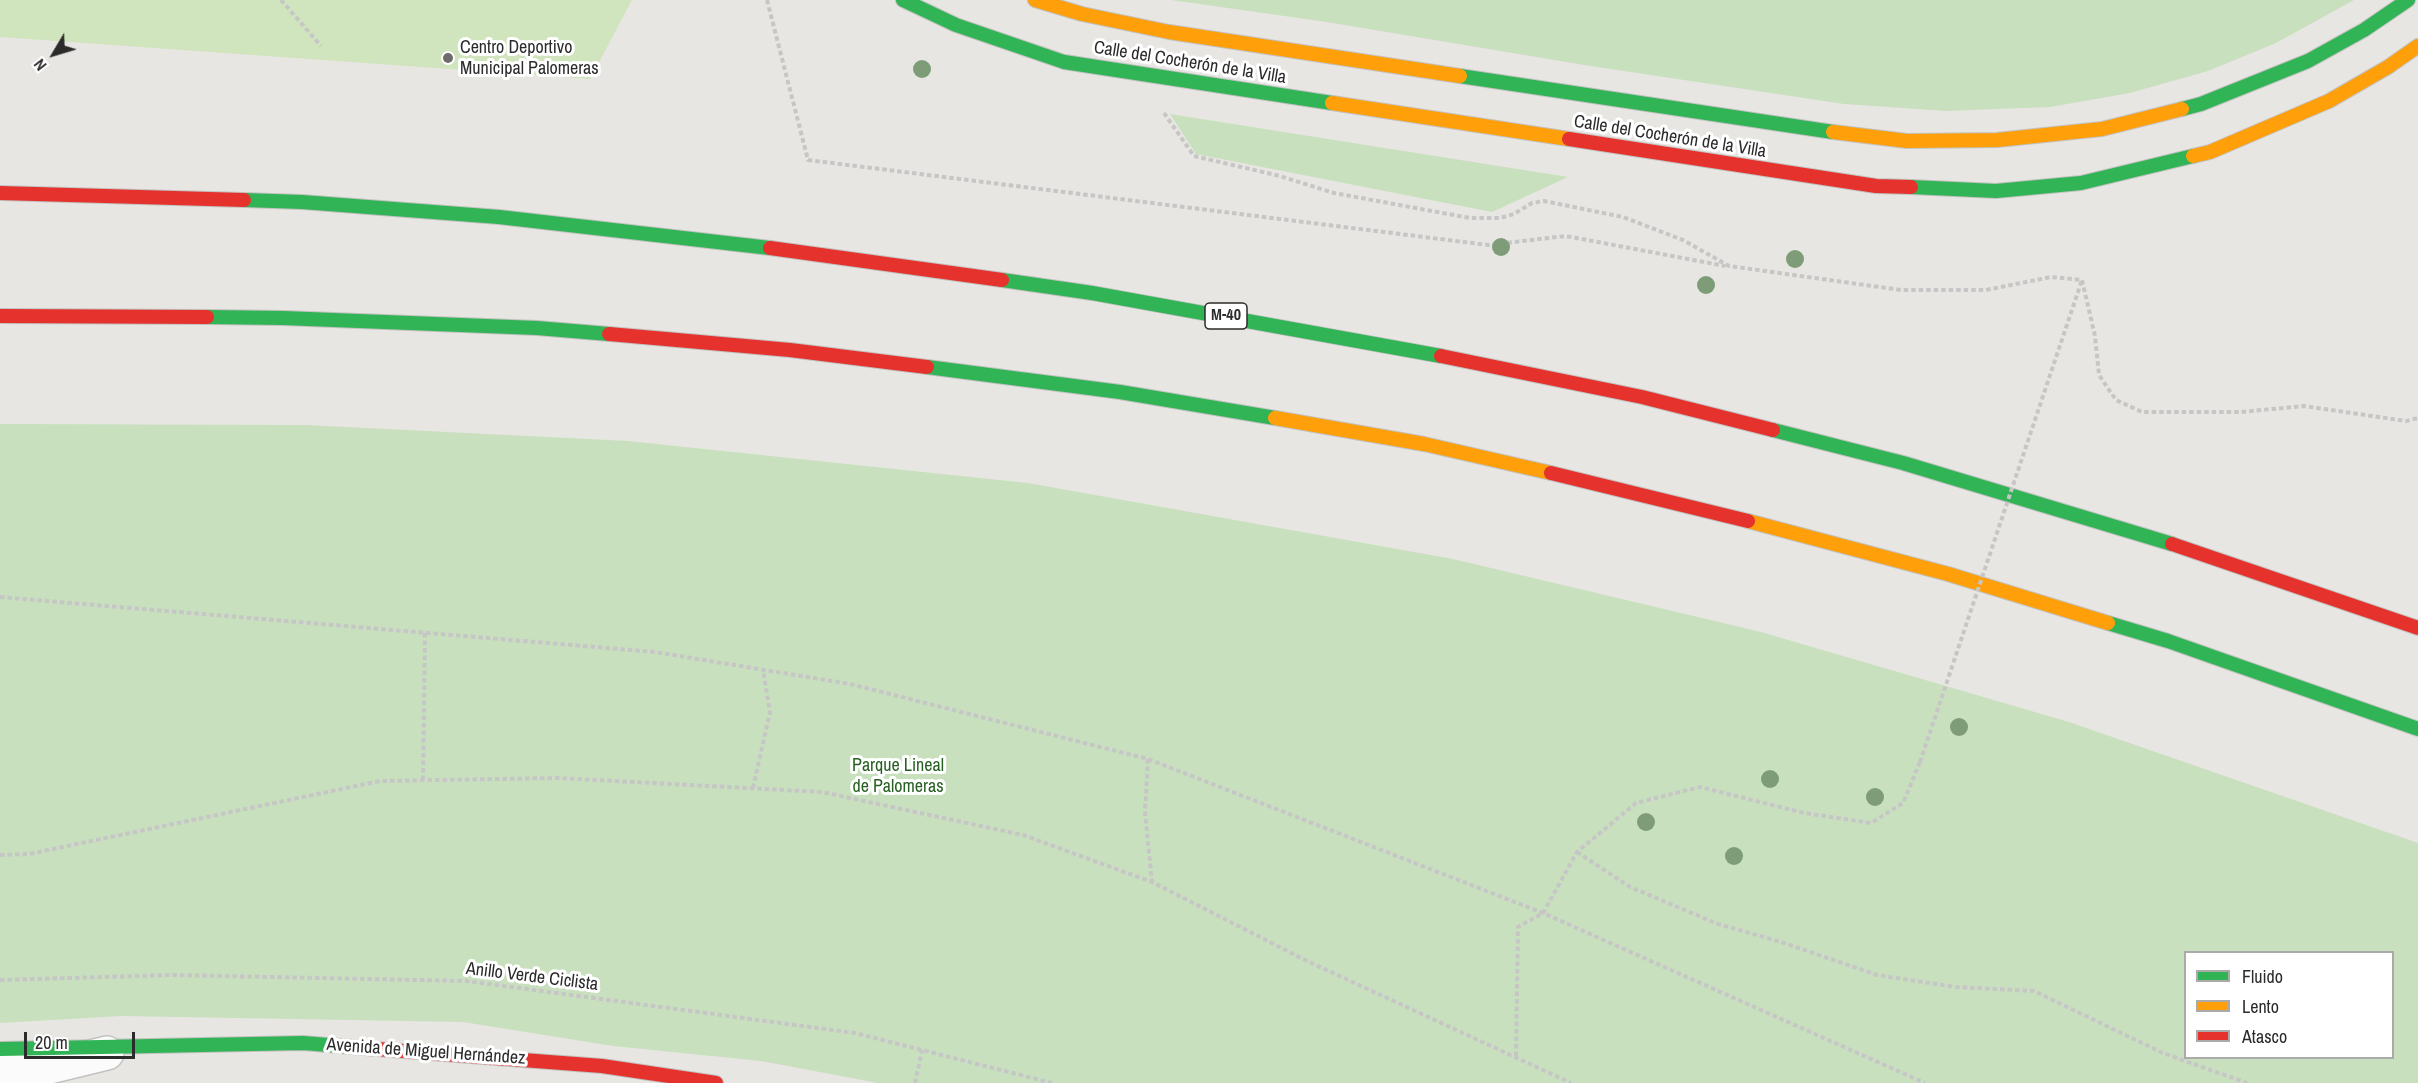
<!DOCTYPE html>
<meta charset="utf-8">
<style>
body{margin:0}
#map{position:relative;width:2418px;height:1083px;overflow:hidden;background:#e8e6e2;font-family:"Archivo Narrow",sans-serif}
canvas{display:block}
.legend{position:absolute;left:2184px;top:951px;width:210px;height:108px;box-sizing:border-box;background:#fff;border:2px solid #aaa;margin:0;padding:8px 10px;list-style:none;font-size:18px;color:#2b2b2b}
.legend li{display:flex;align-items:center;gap:12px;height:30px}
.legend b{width:30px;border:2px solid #aaa}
.north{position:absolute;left:24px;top:24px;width:60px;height:60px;-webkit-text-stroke:4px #fff;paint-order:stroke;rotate:232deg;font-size:16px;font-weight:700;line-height:24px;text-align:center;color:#2b2b2b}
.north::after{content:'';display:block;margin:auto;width:21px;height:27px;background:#2b2b2b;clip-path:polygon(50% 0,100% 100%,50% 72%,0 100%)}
.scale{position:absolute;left:24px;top:1032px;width:111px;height:27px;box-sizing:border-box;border:3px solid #2b2b2b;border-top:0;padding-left:8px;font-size:18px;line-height:21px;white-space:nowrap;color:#2b2b2b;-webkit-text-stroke:4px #fff;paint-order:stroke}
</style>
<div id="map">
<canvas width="2418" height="1083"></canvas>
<ul class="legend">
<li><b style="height:8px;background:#30b455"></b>Fluido</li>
<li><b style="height:8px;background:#ff9f0a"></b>Lento</li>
<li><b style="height:8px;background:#e5322d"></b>Atasco</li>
</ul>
<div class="north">N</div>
<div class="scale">20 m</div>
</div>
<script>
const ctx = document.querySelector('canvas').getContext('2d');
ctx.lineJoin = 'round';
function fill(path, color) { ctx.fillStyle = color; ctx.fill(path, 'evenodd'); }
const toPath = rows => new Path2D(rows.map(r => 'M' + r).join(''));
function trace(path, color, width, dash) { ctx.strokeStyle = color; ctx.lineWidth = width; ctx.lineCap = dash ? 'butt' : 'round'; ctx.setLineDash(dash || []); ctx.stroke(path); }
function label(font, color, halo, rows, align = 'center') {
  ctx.font = font + ' "Archivo Narrow",sans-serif'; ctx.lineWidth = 6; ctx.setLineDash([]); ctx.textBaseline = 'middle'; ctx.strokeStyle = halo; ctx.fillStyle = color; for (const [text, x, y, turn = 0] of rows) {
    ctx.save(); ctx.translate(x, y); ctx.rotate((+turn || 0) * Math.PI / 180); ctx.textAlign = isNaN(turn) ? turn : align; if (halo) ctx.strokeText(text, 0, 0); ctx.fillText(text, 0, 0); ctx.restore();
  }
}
fill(toPath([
 [1171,0,2354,0,2276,43,2208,71,2130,93,2050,107,1946,111,1844,104,1584,65,1327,22],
 [1170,114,1568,177,1492,212,1196,154],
 [0,424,306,425,628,441,1028,483,1453,559,1761,632,2069,722,2418,843,2418,1083,878,1083,761,1061,613,1046,463,1022,121,1016,0,1023],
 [2186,952,2392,952,2392,1058,2186,1058]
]), '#c8e0be');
fill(toPath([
 [0,0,632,0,590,79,0,37]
]), '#d0e4bd');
const street = toPath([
 [0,1071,37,1070,107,1053]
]);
const fast = toPath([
 [903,0,956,25,1064,62,1332,103],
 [1460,76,1833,132],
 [2182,109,2201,104,2308,61,2364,30,2408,0],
 [1911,187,1996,191,2081,183,2193,156],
 [244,200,302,202,499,217,770,248],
 [1002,280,1092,293,1441,356],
 [207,317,283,318,537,328,609,334],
 [927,367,1120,392,1275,418],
 [1773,430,1903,463,2172,544],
 [2108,623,2168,641,2418,729],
 [0,1049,303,1043,377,1049]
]);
const slow = toPath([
 [1035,0,1082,14,1169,32,1460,76],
 [1332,103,1569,139],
 [1833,132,1907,141,1997,140,2102,129,2182,109],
 [2193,156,2210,152,2329,101,2388,67,2418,46],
 [1275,418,1424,444,1551,473],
 [1748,521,1948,574,2108,623]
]);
const jam = toPath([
 [1569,139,1876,186,1911,187],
 [0,193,244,200],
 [770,248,1002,280],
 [0,316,207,317],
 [609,334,790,350,927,367],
 [1441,356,1642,397,1773,430],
 [1551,473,1748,521],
 [2172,544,2418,628],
 [377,1049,602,1066,716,1083]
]);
trace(street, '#c2c2c1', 36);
trace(fast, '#c2c2c1', 16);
trace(slow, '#c2c2c1', 16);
trace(jam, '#c2c2c1', 16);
trace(toPath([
 [281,0,321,46],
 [767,0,808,160,1488,245,1566,236,1725,266],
 [1164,113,1194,156,1280,176,1334,193,1470,218,1500,218,1514,214,1532,203,1544,201,1623,217,1683,240,1729,266,1901,290,1986,290,2051,277,2082,280,2095,336,2099,375,2116,400,2142,412,2241,412,2304,406,2406,421,2418,418],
 [0,597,655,652,850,684,1148,759,1543,913,1925,1083],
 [1148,759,1145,812,1152,882],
 [423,780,425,633],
 [753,788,770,712,763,670],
 [1577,852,1630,887,1718,924,1781,942,1877,975,1956,987,2034,991,2163,1053,2247,1083],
 [0,855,29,854,380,781,558,778,822,792,1023,835,1152,882,1305,960,1571,1083],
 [0,980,172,975,467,981,855,1033,1052,1083],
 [1516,1056,1518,927,1543,913,1577,852,1636,803,1700,787,1804,813,1871,823,1903,803,1920,762],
 [915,1083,922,1050]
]), '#c6c6c6', 4, [4.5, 3]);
trace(street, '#fcfbfb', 33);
trace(fast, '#30b455', 14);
trace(slow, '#ff9f0a', 14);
trace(jam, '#e5322d', 14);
trace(toPath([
 [1920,762,2082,280]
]), '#c6c6c6', 4, [4.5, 3]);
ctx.fillStyle = '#7e9c78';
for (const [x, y] of [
 [922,69],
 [1501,247],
 [1795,259],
 [1706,285],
 [1959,727],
 [1770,779],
 [1875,797],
 [1646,822],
 [1734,856]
]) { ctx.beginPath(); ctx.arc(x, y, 9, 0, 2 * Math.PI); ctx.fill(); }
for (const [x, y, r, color] of [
 [448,58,6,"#6d6c6b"]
]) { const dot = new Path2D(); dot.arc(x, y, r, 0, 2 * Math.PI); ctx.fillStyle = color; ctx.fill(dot); trace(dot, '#fff', 2); }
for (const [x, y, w] of [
 [1226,316,42]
]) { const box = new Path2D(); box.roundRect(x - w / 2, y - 13, w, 26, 4.5); ctx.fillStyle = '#fff'; ctx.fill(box); trace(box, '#2b2b2b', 1.5); }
label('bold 16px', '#2b2b2b', null, [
 ["M-40",1226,316]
]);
label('18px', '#2b2b2b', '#fff', [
 ["Centro Deportivo",460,48],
 ["Municipal Palomeras",460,69]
], 'left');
label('18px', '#2b2b2b', '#fff', [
 ["Calle del Cocherón de la Villa",1190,63,9],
 ["Calle del Cocherón de la Villa",1670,137,9],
 ["Anillo Verde Ciclista",532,977,7],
 ["Avenida de Miguel Hernández",426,1052,4]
]);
label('18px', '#276022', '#fff', [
 ["Parque Lineal",898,766],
 ["de Palomeras",898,787]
]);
</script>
